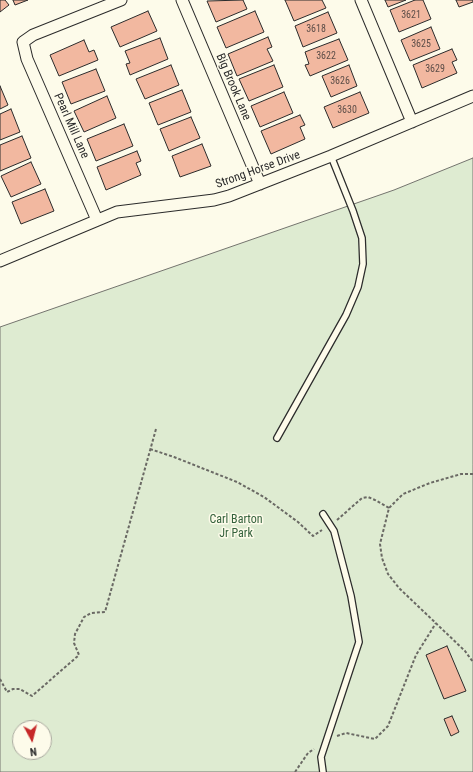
<!DOCTYPE html>
<style>
body{margin:0}
#map{position:relative;width:473px;height:772px;overflow:hidden;background:#fdfbea;font-family:"Roboto Condensed",sans-serif}
canvas{display:block}
.north{position:absolute;left:12px;top:720px;width:40px;height:40px;box-sizing:border-box;background:#fdfbea;border:1px solid #a9a89e;border-radius:50%;rotate:173deg;font-size:11px;font-weight:700;line-height:16px;text-align:center;color:#2b2b2b}
.north::after{content:'';display:block;margin:auto;width:14px;height:18px;background:#c62828;clip-path:polygon(50% 0,100% 100%,50% 72%,0 100%)}
</style>
<div id="map">
<canvas width="473" height="772"></canvas>
<div class="north">N</div>
</div>
<script>
const ctx = document.querySelector('canvas').getContext('2d');
ctx.lineJoin = 'round';
function fill(path, color) { ctx.fillStyle = color; ctx.fill(path, 'evenodd'); }
const toPath = rows => new Path2D(rows.map(r => 'M' + r).join(''));
function trace(path, color, width, dash) { ctx.strokeStyle = color; ctx.lineWidth = width; ctx.lineCap = dash ? 'butt' : 'round'; ctx.setLineDash(dash || []); ctx.stroke(path); }
function label(font, color, halo, rows, align = 'center') {
  ctx.font = font + ' "Roboto Condensed",sans-serif'; ctx.lineWidth = 3; ctx.setLineDash([]); ctx.textBaseline = 'middle'; ctx.strokeStyle = halo; ctx.fillStyle = color; for (const [text, x, y, turn = 0] of rows) {
    ctx.save(); ctx.translate(x, y); ctx.rotate((+turn || 0) * Math.PI / 180); ctx.textAlign = isNaN(turn) ? turn : align; if (halo) ctx.strokeText(text, 0, 0); ctx.fillText(text, 0, 0); ctx.restore();
  }
}
const green = toPath([
 [473,158,473,772,0,772,0,327,394,190,473,158],
 [20,728,44,728,44,752,20,752,20,728]
]);
fill(green, '#deebd1');
trace(green, '#74746e', 1);
const building = toPath([
 [0,0,5,0,9,5,0,12,0,0],
 [13,0,28,0,15,5,13,0],
 [243,0,247,9,216,22,207,1,243,0],
 [285,0,322,0,326,8,294,21,285,0],
 [385,0,406,0,388,7,385,0],
 [415,0,423,0,431,19,399,32,390,10,415,0],
 [456,0,473,0,473,2,459,7,456,0],
 [148,11,157,31,120,47,111,27,148,11],
 [255,11,264,32,226,48,217,27,255,11],
 [328,12,337,33,303,47,295,26,328,12],
 [431,27,440,49,410,61,401,40,431,27],
 [268,37,272,47,267,49,273,61,237,76,228,54,268,37],
 [160,38,168,59,130,75,126,64,130,63,125,51,160,38],
 [339,39,348,60,310,76,305,65,309,64,305,52,339,39],
 [84,40,89,52,94,50,98,60,59,76,50,55,84,40],
 [452,49,457,60,452,62,457,73,422,88,413,65,452,49],
 [171,65,179,85,145,99,136,79,171,65],
 [274,65,283,87,249,101,239,79,274,65],
 [349,65,357,86,331,97,322,76,349,65],
 [96,69,105,91,71,104,62,82,96,69],
 [0,86,8,105,0,109,0,86],
 [182,90,191,112,158,125,149,103,182,90],
 [284,92,293,113,260,127,251,106,284,92],
 [360,92,369,113,333,128,324,107,360,92],
 [107,96,116,118,84,132,74,111,107,96],
 [11,109,20,132,0,140,0,114,11,109],
 [300,115,305,125,300,127,305,139,271,154,261,131,300,115],
 [191,117,200,138,169,151,160,129,191,117],
 [124,124,133,146,96,161,87,139,124,124],
 [22,136,31,158,0,171,0,145,22,136],
 [202,144,211,166,180,177,172,156,202,144],
 [137,151,141,161,136,163,141,175,106,190,97,167,137,151],
 [31,162,41,184,11,197,1,176,31,162],
 [45,189,54,211,21,224,12,202,45,189],
 [447,646,466,691,444,699,426,655,447,646],
 [452,716,459,732,451,736,444,719,452,716]
]);
fill(building, '#f2b8a0');
trace(building, '#2b2b2b', 1);
const lane = toPath([
 [277,438,346,315,358,287,363,264,362,238,353,211,331,156],
 [323,772,321,757,359,642,351,596,334,531,323,514]
]);
const street = toPath([
 [182,0,260,184],
 [361,0,412,122],
 [97,220,27,59,23,42,33,35,121,0],
 [0,261,117,212,214,200,229,196,331,156,473,96]
]);
trace(lane, '#2b2b2b', 8);
trace(street, '#2b2b2b', 13);
trace(toPath([
 [150,449,174,457,237,482,264,497,298,522,313,536,322,530],
 [473,474,461,474,430,483,403,494,389,508,380,544,382,558,388,574,399,588,465,651,473,662],
 [337,520,362,498,368,497,375,500,389,508],
 [0,679,7,692,13,689,20,689,32,696,79,655,74,643,75,634,84,617,91,613,105,612,156,429],
 [337,736,346,733,375,739,388,726,416,655,436,623],
 [295,772,308,753,314,749]
]), '#6a6964', 2, [3, 2]);
trace(lane, '#fdfbea', 5.5);
trace(street, '#fdfbea', 11);
label('10px', '#5d4e48', null, [
 ["3621",411,15],
 ["3618",316,29],
 ["3625",421,44],
 ["3622",326,56],
 ["3629",435,69],
 ["3626",340,81],
 ["3630",347,110]
]);
label('12px', '#2b2b2b', '#fdfbea', [
 ["Big Brook Lane",233,87,67],
 ["Pearl Mill Lane",71,126,66],
 ["Strong Horse Drive",258,170,-20]
]);
label('12px', '#34623c', '#fdfbea', [
 ["Carl Barton",236,520],
 ["Jr Park",236,534]
]);
</script>
